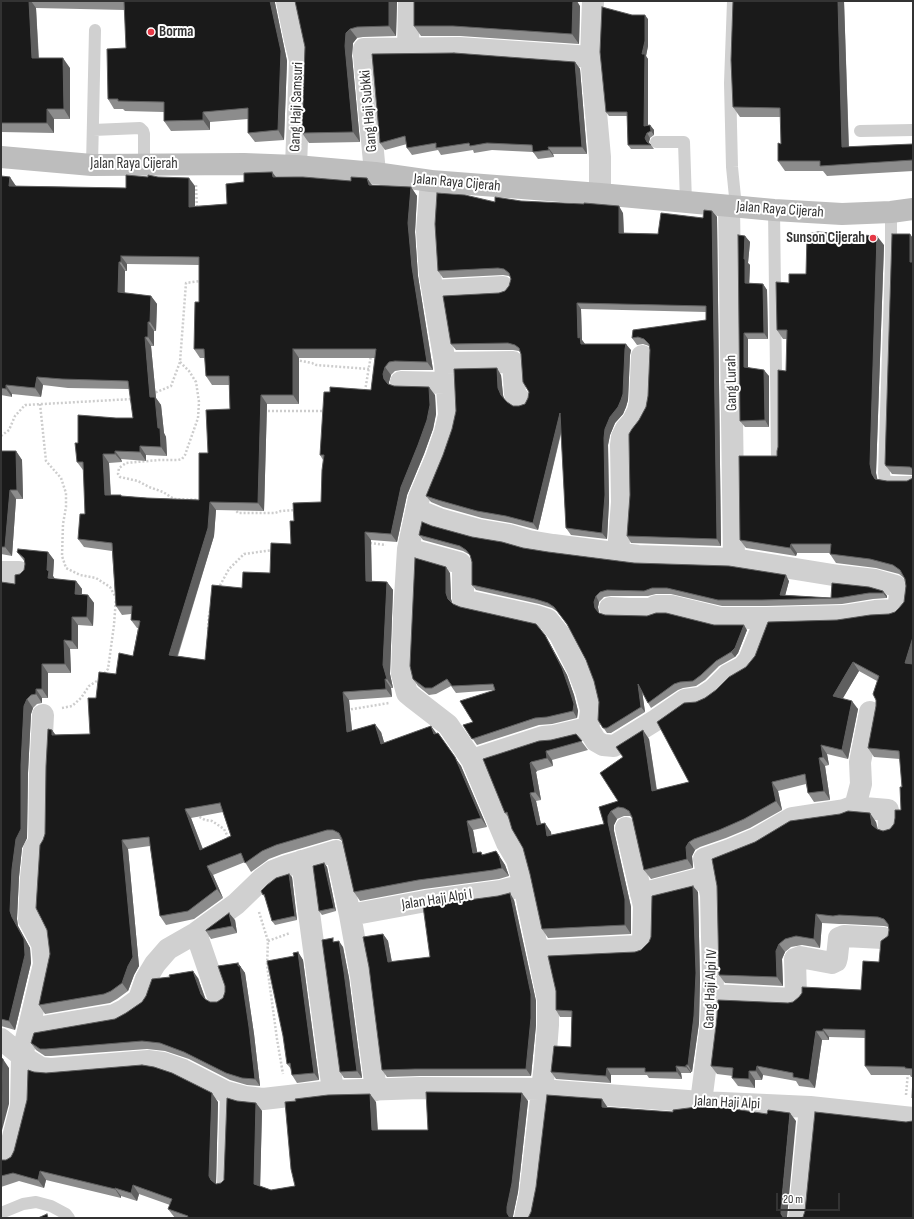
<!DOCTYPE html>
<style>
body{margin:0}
#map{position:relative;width:914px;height:1219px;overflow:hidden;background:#fff;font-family:"Sofia Sans Condensed",sans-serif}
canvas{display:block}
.frame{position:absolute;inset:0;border:2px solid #333;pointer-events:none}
.scale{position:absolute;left:776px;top:1193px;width:64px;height:18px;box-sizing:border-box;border:2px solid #333;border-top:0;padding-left:5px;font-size:12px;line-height:14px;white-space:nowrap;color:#333;-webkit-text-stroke:3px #fff;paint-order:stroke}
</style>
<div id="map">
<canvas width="914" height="1219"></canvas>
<div class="frame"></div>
<div class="scale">20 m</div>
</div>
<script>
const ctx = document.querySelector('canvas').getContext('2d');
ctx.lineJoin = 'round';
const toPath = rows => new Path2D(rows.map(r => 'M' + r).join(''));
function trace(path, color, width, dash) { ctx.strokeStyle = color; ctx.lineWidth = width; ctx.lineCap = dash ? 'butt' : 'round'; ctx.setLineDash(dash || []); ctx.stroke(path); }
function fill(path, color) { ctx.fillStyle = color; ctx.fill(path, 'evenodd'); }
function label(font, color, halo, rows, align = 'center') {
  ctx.font = font + ' "Sofia Sans Condensed",sans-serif'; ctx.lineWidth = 4; ctx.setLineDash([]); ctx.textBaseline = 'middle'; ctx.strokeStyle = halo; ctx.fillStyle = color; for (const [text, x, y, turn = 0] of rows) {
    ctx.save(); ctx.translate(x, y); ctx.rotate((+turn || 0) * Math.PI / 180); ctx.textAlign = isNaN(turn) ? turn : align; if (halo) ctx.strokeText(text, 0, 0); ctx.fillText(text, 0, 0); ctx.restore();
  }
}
trace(toPath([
 [196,185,197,210],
 [296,360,312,363,316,365,369,369],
 [180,362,189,371,196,382,199,402,198,418,185,455,182,459,178,460,159,460,126,463,119,468,118,474,120,477,138,481,149,487,163,492,174,499,202,500],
 [365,391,371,355],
 [152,394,171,386,180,362,186,283,200,281],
 [40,404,46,461,61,478,66,493,66,507,63,524,62,556,66,568,80,575,96,578,110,587,116,598,114,625,108,669,104,674],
 [264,411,325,411],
 [1,436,9,430,15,416,25,405,132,399],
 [234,508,238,513,275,513,281,511,296,510],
 [370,543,386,545],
 [218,589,229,569,244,554,273,550],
 [208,629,209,615,210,610],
 [62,708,72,706,81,698,89,686,100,679],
 [347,710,389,703],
 [196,815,205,820,212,821,224,829,229,839],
 [259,912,268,941,267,965,277,1039,283,1074],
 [268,941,290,933],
 [906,1095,908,1072]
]), '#cdcdcd', 2.5, [2, 2]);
trace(toPath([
 [733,1,730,83,732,167,736,207],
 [93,130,140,128,143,131,144,134,144,165],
 [860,131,913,130],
 [656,142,684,142,686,202],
 [92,165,95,30],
 [774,210,777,455],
 [891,212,891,261,884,473,885,481,893,482,913,482],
 [223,1185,226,1092],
 [1,1213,23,1204,36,1202,51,1206,66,1214,69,1218]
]), '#d0d0d0', 12);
trace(toPath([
 [287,1,295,40,300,60,296,166],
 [593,1,591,57,600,157,600,194],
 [408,49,409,1],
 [375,173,364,55,364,49,459,48,591,57],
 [431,181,427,231,430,275,445,363,449,415,445,432,436,458,419,498,408,549,404,614,402,674,407,693,413,698,448,725,472,760,507,843,517,860,524,885,548,1000,548,1025,545,1064,530,1194,525,1218],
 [729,206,734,559],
 [433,291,503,287],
 [445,363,513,362,515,394,521,401],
 [401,382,445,383],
 [417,510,439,519,479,530,509,535,529,541,553,545,638,556,734,559,839,576,875,580,896,586,898,589,900,593,899,603,898,607,894,610,875,611,843,616,766,618,720,618,671,606,656,606,651,609,629,609,610,608],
 [408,549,460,563,463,567,463,599,467,601,536,616,548,620,560,635,578,670,586,691,591,710,590,718,588,728],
 [618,553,622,502,621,445,622,437,626,429,633,421,638,411,640,402,642,356],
 [1,572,19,572],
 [472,760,543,737,554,736,588,728,596,741,603,745,614,746,656,720,685,700,700,698,704,696,713,690,728,675,743,667,749,660,766,618],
 [852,807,856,803,861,784,860,762,870,712],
 [302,861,333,1091],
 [641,894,707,877,707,874,704,859,730,850,756,839,792,818,844,810,852,807,888,810,889,827],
 [350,915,426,901,501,891,524,885],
 [196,933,218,997],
 [539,951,639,946,643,943,644,906,626,828],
 [712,995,794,999,796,997,795,959,798,958,800,957,832,963,836,961,837,957,839,938,844,936,883,938],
 [30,1029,114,1015,124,1010,139,999,146,979,155,964,168,949,196,933,236,904,262,879,273,871,286,866,336,851,350,915,361,976,376,1090],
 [1,1039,22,1056,41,1068,51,1069,148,1061,163,1063,183,1070,226,1092,245,1097,263,1099,333,1091,420,1088,542,1089,554,1091,701,1102,810,1107,913,1118],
 [701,1102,711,1024,713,980,711,895,707,877],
 [8,1157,21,1106,22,1056,44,964,42,944,29,920,31,878,34,849,39,842,40,774,43,715],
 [799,1218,810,1107]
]), '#d0d0d0', 22);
trace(toPath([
 [1,157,92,165,244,164,296,166,375,173,431,181,600,194,774,210,842,214,891,212,913,209]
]), '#bdbdbd', 22);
fill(toPath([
 [1,1,275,1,275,3,287,61,284,140,255,142,248,133,248,119,210,122,210,130,171,131,164,121,164,112,125,111,123,109,114,109,108,99,126,48,125,10,36,8,39,58,70,68,70,119,54,119,54,133,1,132],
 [295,1,397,1,396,36,363,37,357,38,353,43,352,56,360,142,309,143,302,133,305,47],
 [844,1,849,147,913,144,913,171,827,176,823,171,785,171,778,161,781,144,781,117,740,117,733,107],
 [580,6,579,44,460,36,421,36,414,26],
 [648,19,648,46,646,56,648,59,648,125,650,125,654,130,654,135,650,138,649,142,654,149,631,149,628,145,627,116,609,116,606,112],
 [575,62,580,69,587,154,553,154,554,157,538,159,533,152,492,150,474,153,473,150,441,155,438,150,412,155,407,148,407,144,385,150,380,143],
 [272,172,276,177,351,181,367,178,372,185,411,187,417,196,415,232,418,276,433,370,401,370,395,371,391,375,389,382,389,384,394,386,435,395,436,414,433,429,424,454,407,495,397,542,371,540,372,581,387,582,393,590,390,674,393,688,391,688,392,697,349,700,352,731,381,732,384,743,436,733,461,766,487,827,473,830,477,852,481,852,483,855,496,851,505,865,509,876,499,879,424,889,360,901,354,892,342,841,339,839,333,839,282,854,269,859,251,872,245,862,213,875,223,898,194,919,166,925,160,916,150,846,128,849,139,966,134,975,128,991,117,999,110,1003,45,1014,39,1005,50,954,43,840,45,834,52,730,55,735,90,734,96,698,116,674,133,656,138,628,137,628,131,620,131,614,122,615,116,606,112,551,84,547,78,539,85,514,84,470,83,470,77,462,78,443,116,418,133,418,129,389,68,388,43,385,41,397,12,394,12,397,1,395,1,176,16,186,126,188,195,186,195,206,227,204,244,182],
 [127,264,199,265,199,302,194,349,200,358,205,358,206,376,212,385,229,385,230,409,208,453,199,500,147,498,111,495,109,463,122,462,121,459,146,461,146,455,167,456,166,437,164,433,161,405,156,398,151,346,154,346,154,331,156,331,157,304,151,296,125,293,125,271,127,271],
 [299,358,375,358,371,390,330,392,320,455,323,460,321,502,294,521,291,544,270,573,242,588,205,660,178,656,214,536,216,510,264,511,267,404,299,404],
 [223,812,231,836,203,849,191,818],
 [521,201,623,213,624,233,658,234,703,218,712,211,717,217,721,546,631,543,627,536,639,420,646,407,648,396,650,350,649,346,643,344,637,345,632,338,706,320,706,312,581,309,582,340,585,344,631,350,630,355,628,400,626,407,623,414,615,423,610,435,608,445,609,502,607,539,571,535,566,528,561,434,538,530,511,523,482,518,443,507,431,502,426,496,501,375,503,395,504,400,513,406,519,406,525,404,528,398,529,392,521,354,519,351,513,350,456,350,451,344,499,293,505,291,509,286,511,279,510,277,509,276,503,275,443,278,438,271,495,202],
 [745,236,750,242,748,263,750,265,749,283,763,284,767,290,768,339,748,339,748,367,769,376,769,427,745,427,740,421],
 [913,238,913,475,892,474,886,466],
 [884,245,876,473,877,479,887,481,907,481,913,478,913,1100,912,1098,913,1077,911,1077,910,1075,871,1075,865,1066,865,1038,829,1037,829,1040,822,1040,815,1088,799,1086,796,1081,763,1075,762,1080,755,1080,755,1088,738,1086,732,1078,733,1076,717,1074,711,1066,788,1003,861,990,879,962,888,936,889,930,889,927,884,926,845,924,839,924,822,923,820,948,802,945,791,947,785,952,782,959,783,986,725,983,719,975,876,822,878,829,883,831,890,829,894,824,901,810,902,787,900,759,874,757,868,748,876,706,877,681,859,671,842,699,858,709,848,759,827,754,829,765,825,766,830,800,814,802,808,793,806,784,778,791,782,810,750,828,726,838,700,847,695,850,692,856,693,868,651,879,644,870,632,818,630,816,624,816,617,819,614,825,614,831,631,907,631,934,548,938,542,929,530,874,523,848,508,817,505,813,483,759,551,740,576,734,588,750,552,760,553,766,537,771,536,772,541,800,536,801,541,824,551,832,551,835,604,824,599,807,618,801,649,739,657,790,689,782,696,702,705,698,837,620,889,614,895,612,899,608,904,602,906,586,904,578,899,574,876,568,836,563,830,554,830,553,797,553,796,556,746,548,740,540,777,456,786,371,787,339,783,339,777,330,789,283,806,274],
 [1,451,16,451,22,460,23,499,16,499,12,556,1,554],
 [432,526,472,537,523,548,548,552,634,563,789,581,785,595,831,598,883,591,887,596,887,598,873,599,842,604,766,606,722,606,671,594,656,594,648,596,611,596,604,597,599,602,598,607,599,613,605,615,714,625,747,630,738,653,735,657,719,666,705,680,696,686,683,688,678,690,651,708,648,703,642,692,645,712,611,733,607,733,598,720,599,702,594,681,586,660,568,626,558,612,552,608,539,604,476,590,472,585,472,562,470,555,463,551,423,540,419,535],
 [17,552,48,552,54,560,53,576,55,579,76,581,82,589,82,594,88,595,94,603,93,626,78,625,78,649,70,649,71,673,48,673,48,698,42,698,42,703,37,704,33,708,31,714,28,773,27,838,22,848,19,877,17,919,18,926,30,948,31,963,15,1030,1,1026,1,582,15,584,20,574,24,570,25,564,25,562],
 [450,573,451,599,452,602,453,604,549,642,567,675,574,695,578,711,577,718,552,724,539,725,477,745,463,725,473,722,494,690,456,693,451,686,436,694,429,695,418,686,413,679],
 [324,863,327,867,336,911,322,915,319,911],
 [289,874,292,877,297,920,275,925,272,921,265,897,263,895],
 [698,892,700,980,699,1023,692,1072,691,1072,691,1073,681,1073,682,1079,649,1078,647,1075,611,1075,611,1083,556,1079,551,1072,571,1047,572,1017,560,1017,556,1010,635,952,641,950,649,942],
 [514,900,536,1001,536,1025,531,1076,420,1076,387,1077,382,1070,383,934,388,941,392,962,430,957],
 [235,920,237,933,211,939,206,931],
 [335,942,343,947,349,978,362,1078,344,1078,340,1072],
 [298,952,303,960,319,1080,297,1083,292,1075,291,1069,287,1064,294,956],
 [238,963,245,973,254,1034,260,1086,247,1085,230,1080,189,1059,165,1051,147,1049,51,1056,45,1056,36,1050,31,1043,115,1019,198,978,206,1000,210,1002,217,1002,223,998],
 [34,1072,218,1102,216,1183,216,1184,221,1183,224,1180,224,1177,237,1101,256,1103,262,1111,260,1186,271,1190,295,1186,376,1102,378,1130,428,1130,528,1101,518,1192,513,1216,513,1218,175,1218,168,1209,170,1205,139,1194,137,1201,121,1196,121,1198,46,1180,44,1188,19,1181,1,1187,1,1160,6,1160,11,1157,14,1151]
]), '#8c8c8c');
fill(toPath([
 [29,1,31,1,36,8,39,68,32,58],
 [270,1,275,1,275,3,287,61,284,140,278,130],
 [389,1,397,1,396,36,389,26],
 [573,1,577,1,580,6,579,44,572,34],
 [838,1,844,1,849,157,842,147],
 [645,15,648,19,648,46,646,56,648,59,648,130,644,126,642,54],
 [350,29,357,38,353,43,352,56,360,142,353,132,345,46,346,33],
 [63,58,70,68,70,119,64,109],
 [575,62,580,69,587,154,582,147],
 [47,109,54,119,54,133,47,123],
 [203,112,210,122,210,130,203,120],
 [650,125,654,130,654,135,651,131],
 [647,133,650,138,649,142,649,145,647,142,645,138],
 [548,147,553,154,554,157,549,150],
 [272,172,278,180,273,177],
 [10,177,16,186,9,186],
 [189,178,195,186,195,215,189,207],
 [367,178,373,187,369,185],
 [411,187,417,196,415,232,418,276,433,370,427,362,412,267,408,223],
 [619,206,623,213,624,240,619,233],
 [712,211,717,217,721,546,717,539],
 [910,234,913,238,913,267,910,262],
 [745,236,750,242,748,263,750,265,749,289,745,283,744,259],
 [877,236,884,245,876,473,878,482,872,474,870,464],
 [121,256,127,264,127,271,121,262],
 [119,262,125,271,124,300,118,292],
 [763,284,767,290,768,339,764,333],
 [151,296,157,304,156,331,150,322],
 [577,303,581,309,582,340,585,344,586,351,581,344,578,338],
 [148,322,154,331,154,346,148,337],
 [744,333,748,339,748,373,744,367],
 [145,337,151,346,156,398,161,405,164,433,166,437,167,456,161,447,158,428,150,397],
 [626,344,631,350,630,355,628,400,626,407,623,414,615,423,610,435,608,445,609,502,607,539,602,533,604,438,605,429],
 [293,349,299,358,299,404,293,395],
 [385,367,391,375,389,382,390,388,384,379,383,374],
 [497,368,501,375,503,395,505,402,501,395,498,388],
 [764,370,769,376,769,427,765,420],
 [37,377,43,385,41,397,35,388],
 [6,385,12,394,12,397,6,389],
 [429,387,435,395,436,414,433,429,424,454,407,495,397,542,391,534,401,487],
 [261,395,267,404,264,511,258,503],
 [560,413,564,419,538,530,533,523],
 [140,446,146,455,146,461,140,452],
 [16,451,22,460,23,499,17,490],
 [115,451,121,459,122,462,115,454],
 [103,454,109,463,111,503,105,495],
 [10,490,16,499,12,556,5,547],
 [210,502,216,510,214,536,175,663,169,655],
 [365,532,371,540,372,590,366,581],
 [791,544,797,553,796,556,790,548],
 [48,552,54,560,53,576,55,579,48,578,47,570],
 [446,567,450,573,451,599,453,606,448,599,446,593],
 [786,575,789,581,784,600,780,595],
 [76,581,82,589,81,602,75,594],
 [387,582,393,590,390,674,393,688,387,679,383,665],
 [883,591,887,596,887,598,883,593],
 [88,595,94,603,93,626,87,617],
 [596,596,599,602,598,607,599,613,595,608,594,602],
 [72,617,78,625,78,649,72,641],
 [744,625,747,630,738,653,735,657,731,652],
 [545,635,549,642,567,675,574,695,578,711,577,718,573,711],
 [913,637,913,664,905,663],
 [64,640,70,649,71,673,65,664],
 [853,662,859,671,839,705,833,696],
 [42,664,48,673,48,698,42,689],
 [385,679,391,688,392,697,386,689],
 [638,684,642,690,645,712,641,707],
 [36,689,42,698,42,703,36,694],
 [343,692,349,700,353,741,347,732],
 [27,699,33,708,31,714,28,773,27,838,22,848,19,877,17,919,18,926,30,948,31,963,15,1030,9,1021,12,917,10,911,12,869,21,765,24,706],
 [852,701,858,709,848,759,842,750],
 [375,724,381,732,387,752,381,744],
 [431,726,437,734,434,734],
 [52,730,58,738,52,735],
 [643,730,649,739,658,800,652,791],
 [438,733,461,766,487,827,481,818],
 [821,745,827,754,829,765,823,757],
 [546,751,552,760,553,766,547,758],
 [819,758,825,766,830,800,824,791],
 [531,762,537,771,536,772,541,800,535,792,530,763],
 [772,782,778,791,782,810,776,801],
 [530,793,536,801,543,834,537,825],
 [185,809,191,818,206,858,200,850],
 [611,811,617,819,614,825,614,831,631,907,631,934,625,925,608,822,608,816],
 [870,813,876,822,878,834,872,825],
 [467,821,473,830,479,861,473,853],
 [545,823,551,832,553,844,547,836],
 [122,840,128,849,139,966,134,975,128,991,122,983],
 [689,842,695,850,692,856,693,868,687,859,686,847],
 [496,851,505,865,509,876,502,868],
 [324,863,327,867,336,911,334,908],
 [207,866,213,875,223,898,217,889],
 [289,874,292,877,297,920,295,916],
 [693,886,698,892,700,980,699,1023,692,1072,688,1065],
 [510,893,514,900,536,1001,536,1025,531,1076,526,1069],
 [229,913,235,920,237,933,232,926],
 [816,914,822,923,820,948,814,939],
 [383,934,388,941,393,969,388,962],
 [339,941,343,947,349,978,362,1078,357,1071],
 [779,944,785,952,782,959,783,986,777,977,776,951],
 [298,952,303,960,319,1080,314,1073],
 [238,963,245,973,254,1034,260,1086,255,1079],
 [193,971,198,978,206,1001,201,994],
 [823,1029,829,1037,829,1040,823,1031],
 [816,1031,822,1040,815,1088,809,1080],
 [3,1059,9,1068,9,1104,1,1134,1,1102],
 [686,1065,691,1072,691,1073,686,1067],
 [676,1066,681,1073,682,1079,677,1072],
 [757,1066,763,1075,762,1080,756,1071],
 [607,1068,611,1075,611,1083,606,1076],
 [749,1071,755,1080,755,1088,749,1079],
 [212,1093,218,1102,216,1185,211,1180,209,1176],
 [522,1093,528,1101,518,1192,513,1216,513,1218,510,1218,507,1213,507,1207],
 [370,1094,376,1102,378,1139,372,1130],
 [602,1099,608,1108,602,1107],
 [256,1103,262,1111,260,1192,254,1184],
 [790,1113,796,1121,787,1218,784,1218,781,1214,781,1209],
 [40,1171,46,1180,44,1188,38,1180],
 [133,1185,139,1194,137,1201,131,1193],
 [115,1188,121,1196,121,1198,115,1189]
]), '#5f5f5f');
const building = toPath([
 [1,1,29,1,32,58,63,58,64,109,47,109,47,123,1,123,1,1],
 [124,1,270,1,281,51,278,130,248,133,248,108,203,112,203,120,164,121,164,102,118,101,118,99,108,99,107,49,126,48,124,1],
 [295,1,389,1,389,26,357,27,350,29,346,33,345,46,353,132,302,133,305,47,295,1],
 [414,1,573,1,572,34,453,26,414,26,414,1],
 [733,1,838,1,842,147,913,144,913,160,820,166,820,161,778,161,778,143,781,144,780,108,733,107,731,60,733,1],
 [602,7,632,15,645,15,645,41,642,54,645,54,644,126,650,125,651,131,647,133,645,138,647,142,651,145,628,145,627,112,606,112,600,52,602,7],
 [454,53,575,62,582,147,548,147,549,150,533,152,532,145,487,143,470,146,469,143,436,148,436,143,407,148,405,136,380,143,372,54,454,53],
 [272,172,273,177,303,177,351,181,351,177,367,178,369,185,411,187,408,223,412,267,427,362,395,361,389,362,385,367,383,374,384,379,388,384,394,386,429,387,430,405,427,420,418,445,401,487,391,534,365,532,366,581,387,582,383,665,387,679,385,679,386,689,343,692,347,732,375,724,381,744,431,726,434,734,438,733,455,757,481,818,467,821,473,853,481,852,482,855,496,851,499,856,502,868,493,870,418,880,354,892,342,839,339,833,333,830,327,830,276,845,262,851,245,863,241,853,207,866,217,889,188,911,160,916,149,837,122,840,133,957,128,966,122,983,111,991,104,994,39,1005,50,954,47,930,36,908,40,845,43,840,45,834,46,766,48,729,52,730,52,735,90,734,88,698,96,698,99,672,116,674,119,653,133,656,140,621,131,620,132,606,116,606,112,543,78,539,80,514,85,514,83,462,77,462,75,443,78,443,78,415,116,418,133,418,128,381,62,379,37,377,35,388,6,385,6,389,1,388,1,176,10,177,9,186,126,188,126,175,148,177,148,175,158,177,189,178,189,207,227,204,226,184,244,182,244,173,272,172],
 [121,256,199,257,199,302,195,302,194,349,204,349,206,376,229,376,230,409,206,410,208,453,199,453,199,500,147,498,121,496,121,495,105,495,103,454,115,454,115,451,140,452,140,446,161,447,160,428,158,428,155,397,150,397,145,337,148,337,148,322,150,322,151,296,118,292,119,262,121,262,121,256],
 [293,349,376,349,371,390,330,387,330,392,324,392,320,455,324,455,322,470,321,502,293,503,294,521,290,521,291,544,271,543,270,573,243,572,242,588,212,585,205,660,169,655,208,528,210,502,258,503,261,395,293,395,293,349],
 [220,803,231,836,200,850,185,809,220,803],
 [437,193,465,195,495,202,495,197,521,201,584,204,584,203,619,206,619,233,658,234,661,213,703,218,704,210,712,211,717,539,627,536,630,495,629,439,629,434,632,429,639,420,646,407,648,396,650,350,649,344,644,339,638,337,632,338,633,330,706,320,706,306,577,303,578,338,580,337,581,344,626,344,625,349,623,394,621,400,618,407,610,417,605,429,604,438,605,495,602,533,566,528,560,413,533,523,506,516,477,511,438,500,426,496,443,455,452,429,456,411,454,369,497,368,498,388,501,395,507,402,513,406,519,406,525,404,528,398,529,392,523,382,521,354,519,348,515,345,508,343,451,344,443,296,499,293,505,291,509,286,511,279,509,273,504,269,498,268,438,271,435,224,437,193],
 [818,232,877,236,870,464,872,474,875,479,887,481,907,481,913,478,913,637,905,663,913,664,913,1069,905,1068,905,1067,865,1066,865,1030,823,1029,823,1031,816,1031,809,1080,793,1077,793,1073,757,1066,756,1071,749,1071,749,1079,732,1078,733,1068,711,1066,717,1017,718,1000,788,1003,793,1002,799,997,802,993,802,987,861,990,863,961,879,962,881,941,888,936,889,930,888,924,884,919,878,917,839,915,833,916,816,914,814,939,796,936,785,939,779,944,776,951,777,977,719,975,717,886,712,859,755,842,790,821,840,814,848,811,870,813,872,825,877,829,883,831,890,829,894,824,895,818,895,810,901,810,900,787,902,787,899,751,868,748,876,706,876,700,873,694,879,676,853,662,833,696,852,701,842,750,821,745,823,757,819,758,824,791,808,793,805,774,772,782,776,801,744,819,719,830,694,839,689,842,686,847,687,859,644,870,632,817,629,811,624,808,618,807,611,811,608,816,608,822,625,899,625,925,542,929,530,874,523,848,512,829,507,812,505,813,483,759,539,741,551,740,576,734,582,741,546,751,547,758,531,762,530,763,535,792,530,793,537,825,545,823,547,836,604,824,599,807,618,801,600,773,623,757,616,747,643,730,652,791,689,782,657,722,684,703,696,702,705,698,716,690,729,677,746,667,755,656,768,622,837,620,870,615,889,614,895,612,899,608,904,602,906,586,905,579,900,570,893,565,870,559,830,554,831,544,791,544,790,548,740,540,739,456,777,456,777,451,778,447,778,370,786,371,787,330,777,330,776,282,789,283,789,274,806,274,807,234,818,232],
 [892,234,910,234,910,262,913,262,913,469,910,467,887,466,886,466,885,464,892,234],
 [738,235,745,236,744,259,745,259,745,283,763,284,764,333,744,333,744,367,764,370,765,420,740,421,738,235],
 [1,451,16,451,17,490,10,490,5,547,1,547,1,451],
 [422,522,432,526,472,537,502,542,523,548,548,552,634,563,729,566,786,575,780,595,831,598,832,583,869,587,883,591,883,593,869,593,838,598,762,600,718,600,667,588,652,588,644,591,607,590,600,592,596,596,594,602,595,608,599,613,605,615,647,616,656,613,666,613,714,625,744,625,735,648,731,652,716,661,701,675,693,681,680,682,674,684,648,703,638,684,641,707,607,728,603,728,598,720,599,702,594,681,586,660,567,624,554,607,548,603,535,599,472,585,472,562,470,555,466,550,460,546,419,535,422,522],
 [18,549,48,552,47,570,49,571,48,578,76,581,75,594,88,595,87,617,72,617,72,641,64,640,65,664,42,664,42,689,36,689,36,694,31,695,27,699,24,706,21,765,21,829,16,839,12,869,10,911,12,917,24,939,25,955,9,1021,1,1019,1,582,15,584,15,575,20,574,24,570,25,564,24,558,17,552,18,549],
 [415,558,446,567,446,593,448,599,453,604,460,607,536,624,545,635,562,668,569,688,574,704,573,711,547,717,535,718,472,739,463,725,473,722,460,701,495,690,493,684,452,686,447,679,432,688,425,688,413,679,410,666,415,558],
 [324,863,334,908,319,911,313,866,324,863],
 [289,874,295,916,272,921,264,894,263,895,261,891,267,885,276,878,289,874],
 [693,886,696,973,694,1016,688,1065,686,1065,686,1067,676,1066,677,1072,645,1072,645,1068,607,1068,606,1076,551,1072,554,1046,571,1047,572,1011,556,1010,556,991,548,956,635,952,641,950,649,942,651,937,652,896,693,886],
 [510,893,531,994,531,1018,526,1069,415,1069,382,1070,369,967,363,937,383,934,388,962,430,957,423,906,498,896,510,893],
 [229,913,232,926,206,931,206,930,229,913],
 [333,938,333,942,339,941,344,972,357,1071,340,1072,322,940,333,938],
 [298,952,314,1073,292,1075,290,1063,287,1064,283,1036,267,961,294,956,293,953,298,952],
 [238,963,238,966,240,966,249,1027,255,1079,242,1078,226,1073,184,1052,160,1043,142,1041,46,1049,40,1049,31,1043,34,1033,115,1019,126,1013,142,1002,146,996,152,979,170,977,169,975,193,971,201,994,205,999,210,1002,217,1002,223,998,225,992,225,986,218,966,238,963],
 [1,1058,3,1059,2,1096,1,1102,1,1058],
 [142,1065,154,1067,172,1073,212,1093,209,1176,211,1180,216,1184,221,1183,224,1180,224,1177,227,1098,237,1101,256,1103,254,1184,271,1190,295,1186,291,1169,285,1102,296,1101,295,1099,328,1095,370,1094,372,1130,428,1130,426,1092,522,1093,512,1183,507,1207,507,1213,510,1218,187,1218,188,1216,168,1209,172,1199,133,1185,131,1193,115,1188,115,1189,40,1171,38,1180,13,1173,1,1176,1,1160,6,1160,11,1157,14,1151,27,1100,28,1070,34,1072,46,1073,142,1065],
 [913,1076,913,1099,912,1098,913,1076],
 [547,1095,602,1099,602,1107,673,1112,673,1110,704,1106,721,1107,767,1114,768,1110,790,1113,781,1209,781,1214,784,1218,528,1218,531,1212,536,1187,547,1095],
 [815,1112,906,1122,912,1121,913,1120,913,1218,802,1218,803,1217,805,1211,815,1112],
 [47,1214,48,1218,38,1218,47,1214]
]);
fill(building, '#1a1a1a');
trace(building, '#5f5f5f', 1);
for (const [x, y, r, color] of [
 [151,32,4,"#e63946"],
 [873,238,4,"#e63946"]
]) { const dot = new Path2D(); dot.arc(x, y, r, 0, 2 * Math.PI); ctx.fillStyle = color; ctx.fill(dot); trace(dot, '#fff', 1.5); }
label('bold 15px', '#333', '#fff', [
 ["Borma",159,32],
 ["Sunson Cijerah",865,238,"right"]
], 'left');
label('15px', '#333', '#fff', [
 ["Gang Haji Samsuri",297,107,-88],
 ["Gang Haji Subkki",369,111,-95],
 ["Jalan Raya Cijerah",134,164],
 ["Jalan Raya Cijerah",457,183,5],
 ["Jalan Raya Cijerah",780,210,4],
 ["Gang Lurah",732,383,-91],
 ["Jalan Haji Alpi I",437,900,-9],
 ["Gang Haji Alpi IV",711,989,-88],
 ["Jalan Haji Alpi",727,1103,3]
]);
</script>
